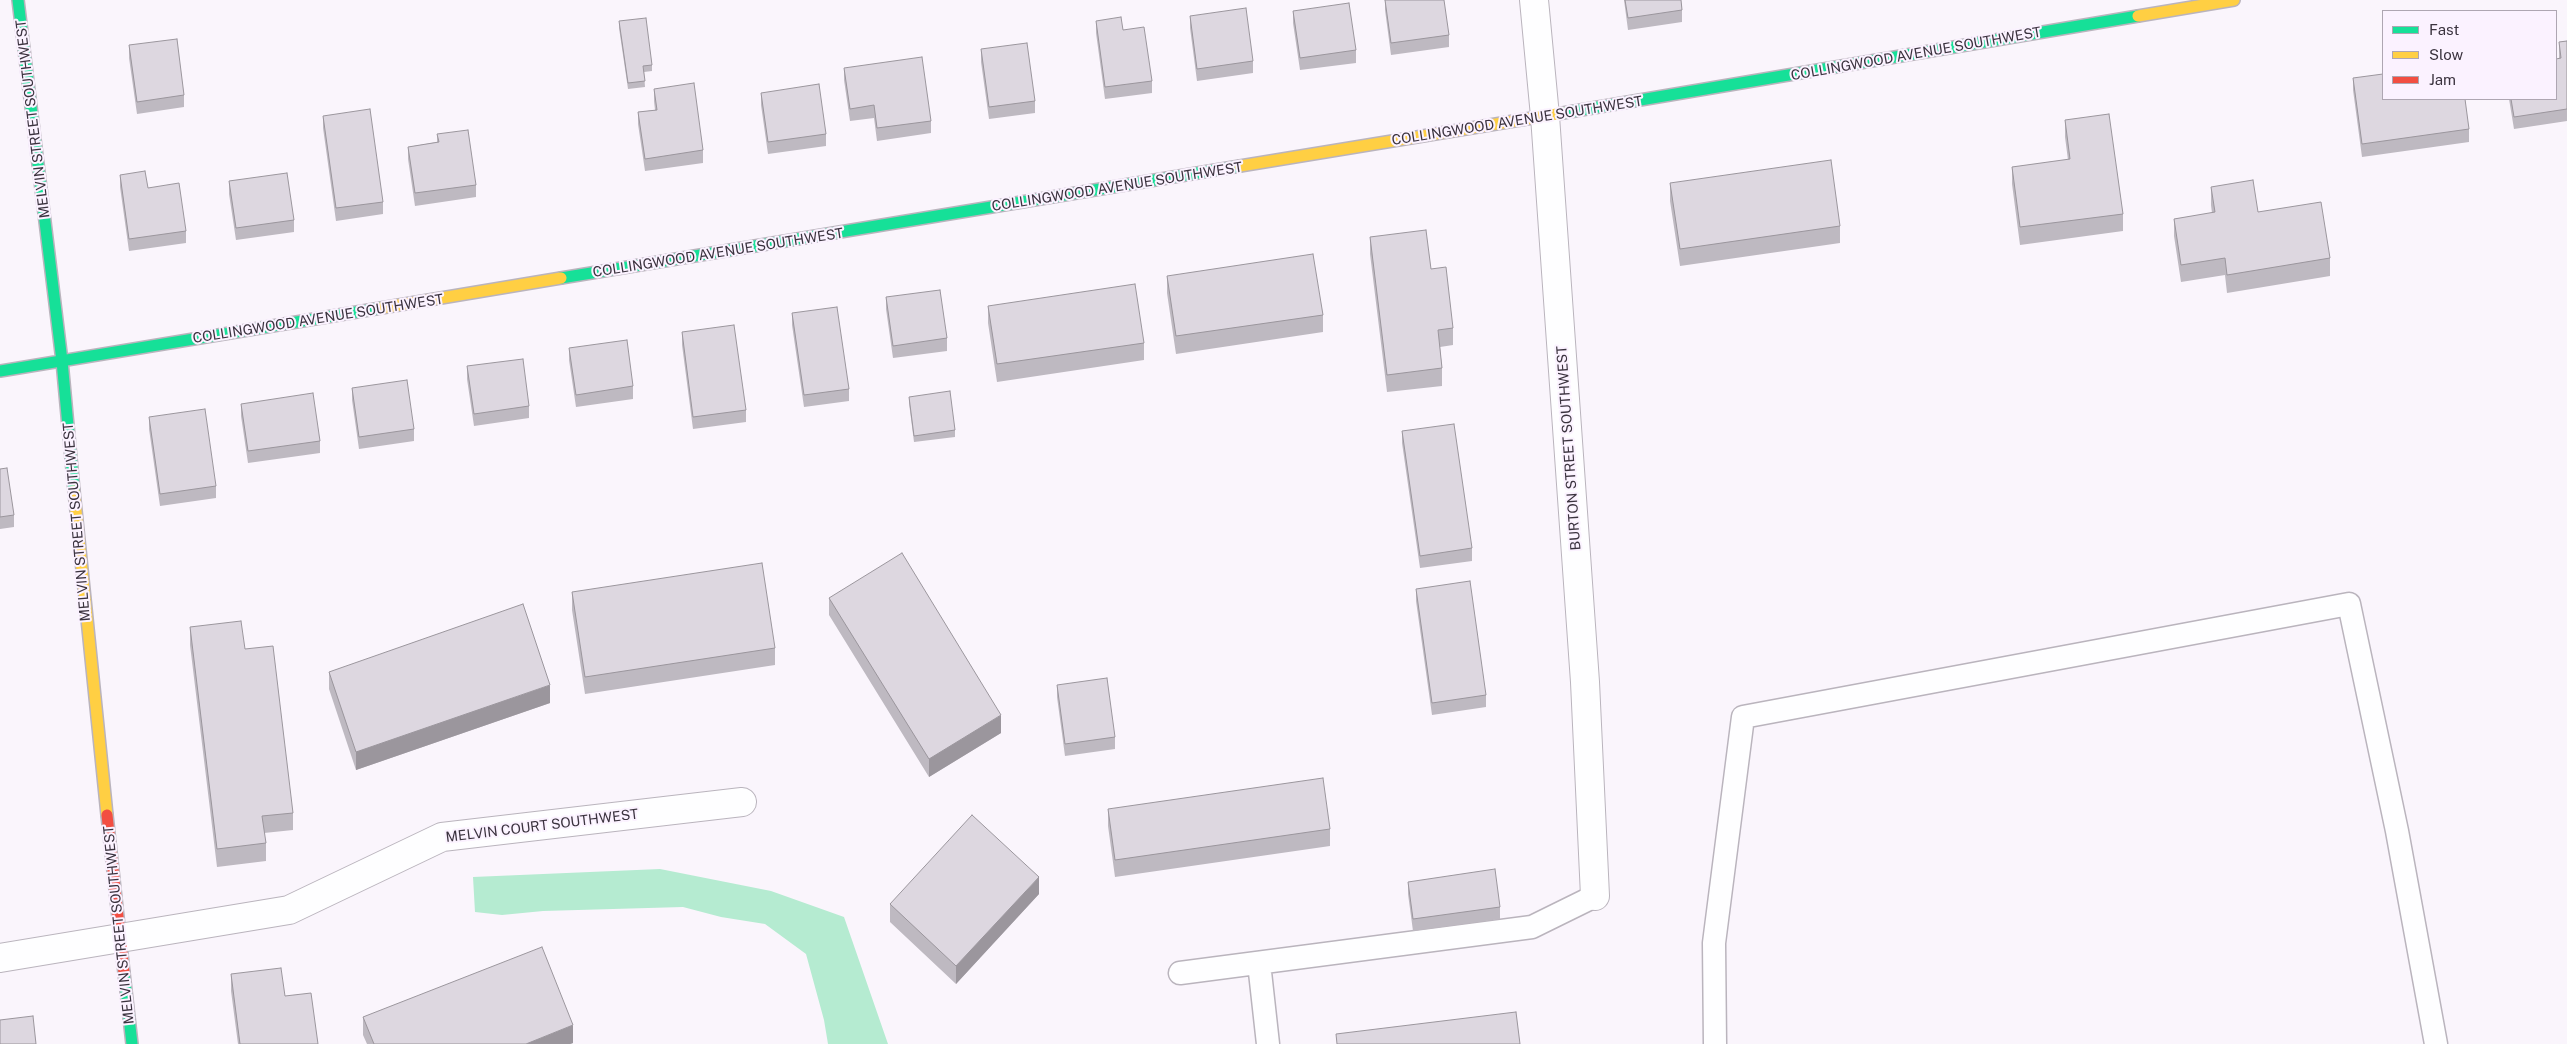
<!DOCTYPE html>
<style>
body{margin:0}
#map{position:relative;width:2567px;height:1044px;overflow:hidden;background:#faf5fc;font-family:"Public Sans",sans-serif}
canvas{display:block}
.legend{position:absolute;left:2382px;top:10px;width:175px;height:90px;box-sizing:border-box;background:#fbf2ff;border:1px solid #aea6b2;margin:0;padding:6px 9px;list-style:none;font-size:15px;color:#3b333f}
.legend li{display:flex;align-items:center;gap:10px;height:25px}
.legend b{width:25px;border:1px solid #aea6b2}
</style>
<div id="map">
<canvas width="2567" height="1044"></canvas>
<ul class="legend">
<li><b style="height:6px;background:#16e098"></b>Fast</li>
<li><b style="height:6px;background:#ffcf43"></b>Slow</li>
<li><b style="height:6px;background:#f24e42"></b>Jam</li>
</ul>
</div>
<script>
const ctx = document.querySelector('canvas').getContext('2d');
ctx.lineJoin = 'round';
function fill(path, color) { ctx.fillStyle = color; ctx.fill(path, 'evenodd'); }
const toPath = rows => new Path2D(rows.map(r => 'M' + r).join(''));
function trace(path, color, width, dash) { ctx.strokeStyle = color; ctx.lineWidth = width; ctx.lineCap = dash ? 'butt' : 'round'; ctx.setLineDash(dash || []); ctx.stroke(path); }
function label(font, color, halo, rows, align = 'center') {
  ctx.font = font + ' "Public Sans",sans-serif'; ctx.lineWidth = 4; ctx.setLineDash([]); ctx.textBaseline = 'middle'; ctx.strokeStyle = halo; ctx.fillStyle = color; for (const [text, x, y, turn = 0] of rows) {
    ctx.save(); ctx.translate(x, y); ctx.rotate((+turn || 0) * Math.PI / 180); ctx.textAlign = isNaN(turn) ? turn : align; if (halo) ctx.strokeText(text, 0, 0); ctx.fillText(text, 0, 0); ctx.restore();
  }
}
fill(toPath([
 [660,869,771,891,844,917,888,1044,828,1044,824,1020,806,954,765,924,721,917,683,907,543,911,502,915,475,912,473,877]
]), '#b5ebd1');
const lane = toPath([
 [1259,963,1268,1044],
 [1180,973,1532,927,1595,896],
 [1715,1044,1714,943,1743,717,2349,604,2397,831,2436,1044]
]);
const street = toPath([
 [1534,0,1545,116,1585,682,1595,896],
 [0,958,289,910,442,837,742,802]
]);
const fast = toPath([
 [18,0,62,361,74,491],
 [1563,113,2138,16],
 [561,278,1240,166],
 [0,371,381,308],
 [124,973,132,1044]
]);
const slow = toPath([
 [2138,16,2234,0],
 [1240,166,1563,113],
 [381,308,561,278],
 [74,491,107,815]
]);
const jam = toPath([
 [107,815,124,973]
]);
trace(lane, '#bab4bd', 25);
trace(street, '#bab4bd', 30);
trace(fast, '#bab4bd', 14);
trace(slow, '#bab4bd', 14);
trace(jam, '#bab4bd', 14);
trace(lane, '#fefeff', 22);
trace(street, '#fefeff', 28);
trace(fast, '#16e098', 11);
trace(slow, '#ffcf43', 11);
trace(jam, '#f24e42', 11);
fill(toPath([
 [1385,0,1449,35,1449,47,1391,55,1385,10],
 [1624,0,1681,0,1682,10,1682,22,1628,30],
 [1293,11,1356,50,1356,63,1300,70,1293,23],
 [1190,16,1253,61,1253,73,1197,81,1190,28],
 [619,21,652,65,652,71,644,72,645,87,628,89,619,28],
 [1096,21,1123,30,1152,81,1152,93,1105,99,1096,33],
 [2567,41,2567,121,2514,129,2509,99,2556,99,2559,58,2559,42],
 [129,45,184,95,184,107,137,114,129,58],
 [981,49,1035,101,1035,113,989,119,981,62],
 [844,68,931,121,931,133,877,141,874,118,850,121,844,80],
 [2353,78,2469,129,2469,142,2362,157,2353,90],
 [654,89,703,150,703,163,645,171,638,124,638,112,655,110,654,101],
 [761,93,826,134,826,146,768,154,761,105],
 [323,116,383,202,383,214,336,221,323,128],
 [2065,120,2123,214,2123,231,2020,245,2012,184,2012,167,2068,160,2065,137],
 [437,134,476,185,476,197,415,206,408,159,408,147,437,142],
 [120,175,186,231,186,243,129,251,120,187],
 [229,181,294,220,294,232,236,240,229,194],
 [1670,183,1840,226,1840,243,1680,266,1670,201],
 [2211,187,2258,212,2330,258,2330,276,2227,293,2225,275,2181,282,2174,236,2174,219,2212,213,2211,205],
 [1370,237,1431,269,1453,328,1453,345,1440,347,1442,368,1442,386,1387,392,1370,254],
 [1167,276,1323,315,1323,332,1176,354,1167,293],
 [886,297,947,338,947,351,893,358,886,309],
 [988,306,1144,343,1144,360,997,382,988,323],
 [792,313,849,389,849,401,804,407,792,325],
 [682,332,746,410,746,422,693,429,682,345],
 [569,348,633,386,633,399,576,407,569,360],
 [467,366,529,406,529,418,474,426,467,379],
 [352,388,414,429,414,441,359,449,352,400],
 [909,397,955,430,955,437,914,442,909,403],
 [241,404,320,441,320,453,248,463,241,416],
 [149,417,216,486,216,498,160,506,149,429],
 [1402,431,1472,548,1472,561,1420,568,1402,443],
 [0,469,14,515,14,527,0,529],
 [1416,589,1486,695,1486,707,1432,715,1416,601],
 [572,592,775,648,775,665,585,694,572,610],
 [829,598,1001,733,929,777,829,615],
 [190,627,245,649,293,813,293,830,264,833,266,843,266,861,217,867,190,645],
 [329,672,550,703,356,770,329,689],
 [1057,685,1115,737,1115,749,1065,756,1057,697],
 [1108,809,1330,829,1330,846,1115,877,1108,826],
 [1408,882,1500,907,1500,919,1413,931,1408,894],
 [1039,894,956,984,890,922,890,904],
 [231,974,285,996,318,1044,238,1044,231,991],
 [363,1017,573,1043,570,1044,367,1044,363,1035]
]), '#beb9c1');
fill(toPath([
 [550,685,550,703,356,770,356,752],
 [1001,715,1001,733,929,777,929,759],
 [1039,877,1039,894,956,984,956,966],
 [573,1025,573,1043,570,1044,526,1044]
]), '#9b969d');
const building = toPath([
 [1385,0,1444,0,1449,35,1391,43,1385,0],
 [1625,0,1681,0,1682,10,1628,18,1625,0],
 [1349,3,1356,50,1300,58,1293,11,1349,3],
 [1246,8,1253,61,1197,69,1190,16,1246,8],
 [1121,17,1123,30,1144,27,1152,81,1105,87,1096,21,1121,17],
 [646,18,652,65,643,66,645,81,628,83,619,21,646,18],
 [177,39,184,95,137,102,129,45,177,39],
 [2567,41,2567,109,2514,117,2511,99,2556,99,2556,59,2561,58,2559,42,2567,41],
 [1027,43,1035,101,989,107,981,49,1027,43],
 [922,57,931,121,877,128,874,105,850,109,844,68,922,57],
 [2383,74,2383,99,2465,99,2469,129,2362,144,2353,78,2383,74],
 [694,83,703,150,645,159,638,112,657,110,654,89,694,83],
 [819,84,826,134,768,142,761,93,819,84],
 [370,109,383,202,336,208,323,116,370,109],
 [2109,114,2123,214,2020,227,2012,167,2070,159,2065,120,2109,114],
 [468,130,476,185,415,193,408,147,439,142,437,134,468,130],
 [1831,160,1840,226,1680,249,1670,183,1831,160],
 [145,171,148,188,179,183,186,231,129,239,120,175,145,171],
 [287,173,294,220,236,228,229,181,287,173],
 [2253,180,2258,212,2321,202,2330,258,2227,275,2225,258,2181,265,2174,219,2215,212,2211,187,2253,180],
 [1426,230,1431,269,1446,267,1453,328,1438,330,1442,368,1387,375,1370,237,1426,230],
 [1313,254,1323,315,1176,336,1167,276,1313,254],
 [1135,284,1144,343,997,364,988,306,1135,284],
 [940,290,947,338,893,346,886,297,940,290],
 [837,307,849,389,804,395,792,313,837,307],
 [734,325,746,410,693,417,682,332,734,325],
 [627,340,633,386,576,395,569,348,627,340],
 [523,359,529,406,474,414,467,366,523,359],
 [407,380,414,429,359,437,352,388,407,380],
 [950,391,955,430,914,436,909,397,950,391],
 [313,393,320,441,248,451,241,404,313,393],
 [205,409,216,486,160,494,149,417,205,409],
 [1454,424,1472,548,1420,556,1402,431,1454,424],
 [7,468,14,515,0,517,0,469,7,468],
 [902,553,1001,715,929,759,829,598,902,553],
 [762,563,775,648,585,677,572,592,762,563],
 [1470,581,1486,695,1432,703,1416,589,1470,581],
 [523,604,550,685,356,752,329,672,523,604],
 [241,621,245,649,273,646,293,813,262,816,266,843,217,849,190,627,241,621],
 [1107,678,1115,737,1065,744,1057,685,1107,678],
 [1323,778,1330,829,1115,860,1108,809,1323,778],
 [972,815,1039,877,956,966,890,904,972,815],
 [1495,869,1500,907,1413,919,1408,882,1495,869],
 [542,947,573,1025,526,1044,374,1044,363,1017,542,947],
 [281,968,285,996,311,993,318,1044,240,1044,231,974,281,968],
 [1516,1012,1520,1044,1337,1044,1336,1034,1516,1012],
 [33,1016,36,1044,0,1044,0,1020,33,1016]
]);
fill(building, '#ddd7e0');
trace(building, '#9b969d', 1);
label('14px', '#3b333f', '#fbf2ff', [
 ["COLLINGWOOD AVENUE SOUTHWEST",1916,54,-10],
 ["MELVIN STREET SOUTHWEST",33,119,-97],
 ["COLLINGWOOD AVENUE SOUTHWEST",1517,121,-9],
 ["COLLINGWOOD AVENUE SOUTHWEST",1117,187,-9],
 ["COLLINGWOOD AVENUE SOUTHWEST",718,253,-9],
 ["COLLINGWOOD AVENUE SOUTHWEST",318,319,-9],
 ["BURTON STREET SOUTHWEST",1569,448,-94],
 ["MELVIN STREET SOUTHWEST",77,522,-95],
 ["MELVIN COURT SOUTHWEST",542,826,-7],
 ["MELVIN STREET SOUTHWEST",119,925,-96]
]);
</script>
